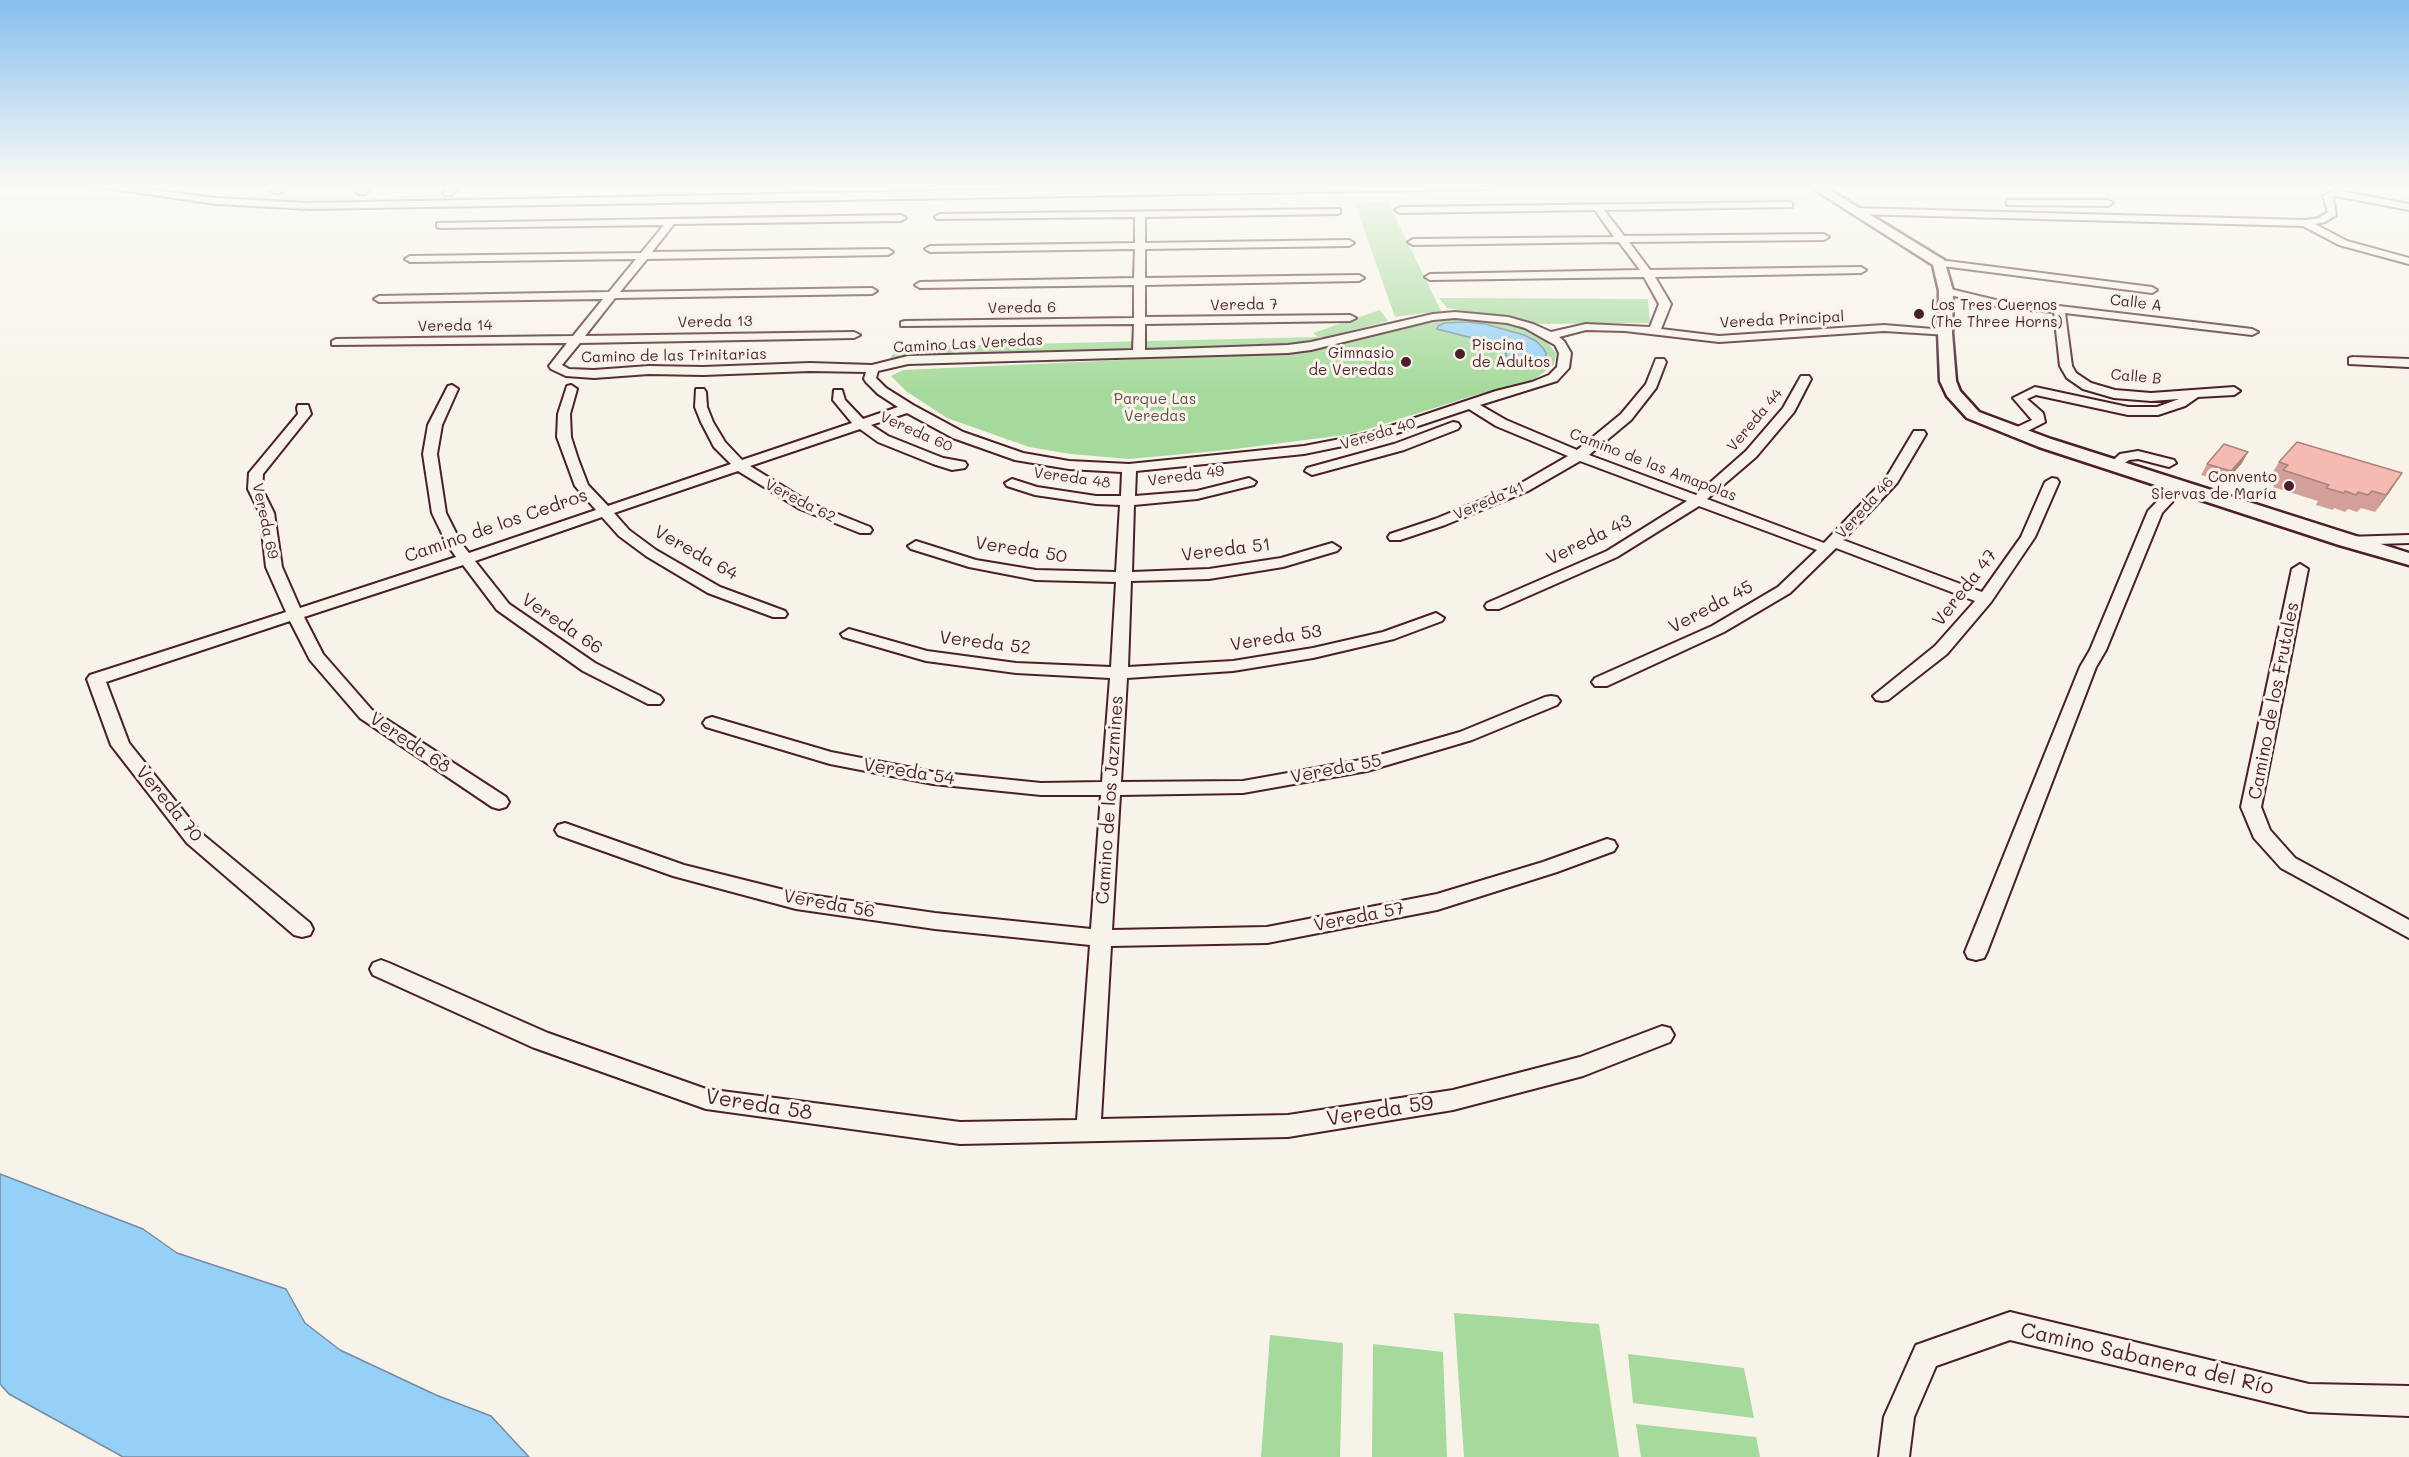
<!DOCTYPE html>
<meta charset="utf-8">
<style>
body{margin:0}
canvas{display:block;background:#f7f3e8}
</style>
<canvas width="2409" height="1457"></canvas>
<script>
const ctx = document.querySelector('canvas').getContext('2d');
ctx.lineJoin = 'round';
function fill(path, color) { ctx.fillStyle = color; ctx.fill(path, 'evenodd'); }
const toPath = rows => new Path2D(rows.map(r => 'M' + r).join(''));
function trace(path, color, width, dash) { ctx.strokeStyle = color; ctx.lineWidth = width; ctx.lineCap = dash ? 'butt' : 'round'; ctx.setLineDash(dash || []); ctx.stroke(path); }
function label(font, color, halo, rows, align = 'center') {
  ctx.font = font + ' Mali,sans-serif'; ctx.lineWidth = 6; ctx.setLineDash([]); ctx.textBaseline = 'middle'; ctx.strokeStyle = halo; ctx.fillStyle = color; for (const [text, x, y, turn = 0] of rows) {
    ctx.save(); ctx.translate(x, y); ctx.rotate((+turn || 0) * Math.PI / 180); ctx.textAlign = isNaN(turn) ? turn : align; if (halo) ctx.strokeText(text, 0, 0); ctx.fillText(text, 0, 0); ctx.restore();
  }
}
fill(toPath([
 [1388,202,1441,311,1395,317,1355,204],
 [1439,298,1648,299,1650,323,1539,324,1447,308],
 [1380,310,1388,321,1324,338,1320,337,1307,344,890,358,899,347,1318,337,1313,333],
 [1460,317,1488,320,1533,332,1545,340,1556,353,1554,365,1529,383,1479,394,1352,434,1227,450,1129,459,1071,454,1029,447,947,418,906,391,891,376,903,370,1298,352,1342,343,1431,319],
 [1454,1313,1599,1324,1619,1457,1464,1457],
 [1270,1335,1343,1343,1340,1457,1261,1457],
 [1373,1344,1443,1352,1447,1457,1372,1457],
 [1628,1354,1744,1368,1754,1418,1633,1403],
 [1636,1424,1756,1437,1760,1457,1641,1457]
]), '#a6da9c');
const water = toPath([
 [1466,322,1485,324,1524,335,1536,341,1543,348,1546,353,1546,359,1540,364,1532,367,1515,366,1507,360,1506,353,1488,342,1437,329,1438,326,1445,323,1466,322],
 [0,1174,143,1229,177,1253,286,1289,305,1323,340,1350,436,1395,491,1416,529,1457,123,1457,9,1394,0,1384,0,1174]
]);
fill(water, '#95d1f6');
trace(water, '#778aa5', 1.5);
const minor = toPath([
 [92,186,122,186,216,198,309,203,1089,188,1494,186,1490,189,309,209,216,204,92,186],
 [277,186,288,186,280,193,274,193,272,191,277,186],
 [363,186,373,186,365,194,359,194,357,192,363,186],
 [450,186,460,186,451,195,445,195,443,193,450,186],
 [2335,190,2409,204,2409,210,2336,196,2333,197,2336,215,2325,222,2315,224,2347,241,2409,258,2409,264,2339,245,2303,226,1855,214,1850,211,1855,208,2305,220,2319,218,2328,212,2323,196,2335,190],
 [2010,200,2108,200,2113,203,2108,206,2007,205,2007,201,2010,200],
 [1789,202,1792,203,1792,207,1604,210,1624,236,1824,234,1829,237,1824,240,1629,242,1650,270,1861,267,1866,270,1861,273,1655,277,1671,304,1661,329,1719,336,1884,325,1945,330,1951,333,1949,335,1884,331,1719,342,1625,331,1586,330,1559,337,1564,341,1571,353,1569,368,1557,381,1480,405,1506,420,1577,450,1621,414,1646,384,1656,359,1664,359,1666,362,1656,388,1631,420,1589,455,1696,495,1746,451,1783,408,1801,376,1809,376,1811,379,1794,412,1756,457,1707,499,1824,543,1886,478,1914,431,1924,431,1926,434,1897,483,1843,540,1982,592,2021,537,2045,482,2052,478,2057,479,2059,482,2035,537,1991,602,1947,654,1888,700,1882,701,1876,700,1873,696,1935,646,1975,601,1836,548,1790,593,1724,632,1607,686,1595,686,1592,682,1595,678,1712,626,1778,587,1817,550,1699,506,1617,557,1499,609,1487,609,1485,606,1487,603,1607,551,1687,501,1580,461,1528,491,1445,525,1400,540,1390,540,1388,537,1390,534,1435,519,1518,485,1568,456,1496,426,1469,409,1382,438,1304,454,1136,471,1135,496,1197,491,1249,478,1256,482,1254,485,1197,499,1134,505,1132,572,1209,569,1281,558,1332,543,1340,548,1337,551,1283,567,1209,579,1131,581,1128,667,1233,661,1313,648,1383,632,1436,613,1444,618,1442,621,1394,639,1313,658,1233,671,1127,678,1121,782,1243,781,1366,759,1460,732,1545,697,1551,696,1557,697,1560,701,1557,705,1472,740,1367,771,1243,793,1120,795,1112,930,1267,927,1437,894,1543,862,1607,839,1614,841,1617,846,1614,851,1557,872,1437,910,1267,943,1111,946,1101,1119,1288,1115,1453,1090,1580,1057,1662,1026,1670,1028,1674,1035,1670,1042,1583,1076,1453,1110,1288,1137,960,1144,706,1109,532,1047,373,975,370,969,373,963,381,960,389,963,548,1033,706,1089,960,1122,1077,1120,1090,945,935,929,796,909,673,876,558,835,555,830,558,825,565,823,684,865,796,893,935,913,1091,929,1101,795,1041,795,933,784,830,764,706,727,703,723,706,719,712,717,831,752,933,772,1041,783,1102,782,1110,678,1016,673,926,661,843,637,841,634,849,629,927,651,1016,663,1111,667,1116,582,1036,580,969,567,911,549,908,546,916,541,976,560,1036,570,1116,572,1120,505,1096,504,1035,495,1007,486,1005,483,1012,479,1037,487,1096,496,1121,496,1122,472,1069,469,1015,460,953,438,907,413,871,425,888,436,943,458,965,462,967,465,965,468,952,470,933,464,878,442,860,429,750,466,810,503,870,527,872,530,870,533,860,533,800,509,738,471,614,513,629,530,656,550,720,587,785,611,787,614,785,617,773,617,708,593,646,556,619,536,602,517,475,561,509,604,595,663,660,696,663,700,660,704,648,704,583,671,497,610,463,565,304,617,323,654,372,710,506,797,509,802,506,807,499,809,492,807,360,718,310,660,290,621,106,682,129,743,201,833,310,923,313,929,310,935,302,937,294,935,187,843,111,745,87,679,90,675,286,612,266,567,260,513,248,489,249,473,298,414,297,408,298,405,308,405,311,414,263,474,262,489,274,513,282,567,300,608,456,557,447,544,432,513,423,454,428,425,448,386,452,385,458,389,442,425,437,454,446,513,461,543,469,553,596,510,575,486,557,437,558,414,567,386,571,385,577,389,570,414,571,437,578,459,588,485,608,506,731,464,714,447,701,422,695,407,696,389,704,389,706,392,707,407,713,422,725,442,742,460,852,423,833,400,834,390,842,390,845,400,863,419,898,407,878,394,866,382,864,379,866,372,810,371,703,375,649,374,594,378,566,376,551,369,549,366,567,343,332,345,332,341,336,339,573,336,603,299,379,302,374,299,379,296,609,292,636,259,410,262,405,259,410,256,641,253,664,225,440,228,437,227,437,223,901,215,906,218,901,221,674,224,652,252,888,249,893,252,888,255,647,259,620,292,872,288,877,291,872,294,615,298,585,336,854,332,860,335,854,338,580,343,562,365,569,369,594,370,649,366,703,367,810,363,872,365,908,356,1133,350,1134,324,901,326,901,322,905,321,1134,318,1134,285,920,288,915,285,920,282,1134,278,1135,249,930,252,925,249,930,246,1135,243,1135,217,937,219,935,217,940,214,1340,209,1340,213,1337,214,1145,217,1145,243,1349,240,1354,243,1349,246,1145,249,1145,278,1359,275,1364,278,1359,281,1145,285,1145,317,1350,315,1356,318,1350,321,1145,324,1145,350,1288,345,1311,342,1433,314,1455,312,1508,317,1533,324,1551,332,1586,324,1650,327,1659,304,1644,277,1430,280,1425,277,1430,274,1640,270,1619,242,1413,245,1408,242,1413,239,1614,237,1595,210,1400,213,1395,210,1400,207,1789,202],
 [1455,318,1507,323,1525,328,1555,345,1559,353,1557,367,1549,375,1532,382,1496,391,1373,432,1351,437,1304,446,1129,464,1069,461,1023,453,963,432,913,405,886,388,876,378,878,371,908,364,1288,353,1311,350,1433,320,1455,318],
 [1939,260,2152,287,2157,290,2152,293,1935,265,1934,263,1939,260],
 [1946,288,2004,302,2059,306,2252,329,2258,332,2252,335,2065,313,2072,366,2076,373,2091,383,2115,390,2151,393,2234,387,2240,391,2234,395,2198,397,2185,406,2158,415,2128,415,2036,395,2027,399,2043,413,2045,422,2016,437,2011,436,2009,433,2011,430,2032,420,2013,398,2035,387,2128,407,2157,407,2179,399,2151,401,2114,398,2083,389,2067,378,2060,366,2054,312,2004,308,1942,293,1941,291,1946,288],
 [2353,357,2409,359,2409,367,2349,364,2349,358,2353,357],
 [1453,422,1458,423,1460,426,1458,429,1404,450,1312,475,1305,471,1307,468,1394,444,1453,422],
 [2138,451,2174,460,2176,463,2169,467,2138,459,2129,460,2114,470,2107,466,2120,454,2138,451],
 [2179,483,2186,487,2162,513,2106,650,2096,667,1987,952,1984,958,1976,960,1968,958,1965,952,2080,667,2090,650,2148,511,2174,484,2179,483],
 [2409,535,2409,543,2346,545,2339,541,2346,537,2409,535],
 [2300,564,2308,569,2261,807,2270,830,2295,858,2409,920,2409,938,2281,868,2254,838,2241,807,2292,569,2300,564],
 [2010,1312,2309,1384,2409,1386,2409,1416,2309,1412,2010,1340,1936,1366,1914,1417,1909,1457,1879,1457,1884,1417,1916,1345,2010,1312]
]);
const tertiary = toPath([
 [1809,186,1823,186,1944,260,1953,291,1952,333,1956,381,1960,391,1979,412,2051,439,2409,553,2409,565,2339,545,2039,447,1967,418,1947,396,1940,381,1938,333,1939,291,1933,265,1809,186]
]);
trace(minor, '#4a1f2b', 4);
trace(tertiary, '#4a1f2b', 5);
fill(minor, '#f7f3e8');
fill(tertiary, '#f7f3e8');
fill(toPath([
 [2279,462,2402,473,2391,490,2375,512,2361,508,2357,512,2348,509,2345,512,2334,508,2333,510,2316,505,2318,501,2273,487,2276,481,2269,479],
 [2242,463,2225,483,2201,475,2207,464]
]), '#d3a099');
fill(toPath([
 [2248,452,2242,463,2225,483,2231,471],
 [2402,473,2391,490,2375,512,2386,495]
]), '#ac827d');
const building = toPath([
 [2297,442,2402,473,2386,495,2372,491,2368,495,2358,492,2356,495,2345,491,2344,493,2326,488,2329,485,2283,470,2288,465,2279,462,2297,442],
 [2224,444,2248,452,2231,471,2207,464,2224,444]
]);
fill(building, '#f5bab2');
trace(building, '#ac827d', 1.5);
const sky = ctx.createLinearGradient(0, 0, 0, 390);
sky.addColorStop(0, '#87c0ee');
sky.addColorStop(0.48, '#fbfaf5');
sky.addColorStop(1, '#fbfaf500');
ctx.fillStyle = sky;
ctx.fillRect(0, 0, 2409, 390);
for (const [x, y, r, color] of [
 [1919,314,6,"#4a1f2b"],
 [1460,354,6,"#4a1f2b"],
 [1406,362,6,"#4a1f2b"],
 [2289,486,6,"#4a1f2b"]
]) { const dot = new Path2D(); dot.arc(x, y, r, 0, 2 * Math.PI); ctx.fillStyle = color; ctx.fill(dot); trace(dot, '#f7f3e8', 2); }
label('15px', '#4a1f2b', '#f7f3e8', [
 ["Calle A",2136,303,7],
 ["Vereda 7",1244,305,-1],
 ["Vereda 6",1022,308,-1],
 ["Vereda Principal",1782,320,-3],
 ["Vereda 13",715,322,-1],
 ["Vereda 14",455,326,-1],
 ["Camino Las Veredas",968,344,-3],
 ["Camino de las Trinitarias",674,356,-1],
 ["Calle B",2136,377,5],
 ["Vereda 44",1755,420,-50],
 ["Vereda 60",916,432,24],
 ["Vereda 40",1378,434,-17],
 ["Camino de las Amapolas",1653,465,21],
 ["Vereda 49",1186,476,-8],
 ["Vereda 48",1072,478,8],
 ["Vereda 62",800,501,27],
 ["Vereda 41",1489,501,-23],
 ["Vereda 46",1865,508,-48],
 ["Vereda 69",265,521,78]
]);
label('15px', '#4a1f2b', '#f7f3e8', [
 ["Los Tres Cuernos",1931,305],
 ["(The Three Horns)",1931,322],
 ["Piscina",1472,345],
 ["de Adultos",1472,362],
 ["Gimnasio",1394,353,"right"],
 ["de Veredas",1394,370,"right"],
 ["Convento",2277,477,"right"],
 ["Siervas de María",2277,494,"right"]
], 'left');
label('15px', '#614e47', '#f7f3e8', [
 ["Parque Las",1155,399],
 ["Veredas",1155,416]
]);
label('18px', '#4a1f2b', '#f7f3e8', [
 ["Camino de los Cedros",496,526,-19],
 ["Vereda 43",1589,540,-26],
 ["Vereda 50",1021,550,9],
 ["Vereda 51",1226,550,-7],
 ["Vereda 64",696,553,29],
 ["Vereda 47",1965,588,-52],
 ["Vereda 45",1711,607,-28],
 ["Vereda 66",562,624,34],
 ["Vereda 53",1276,638,-9],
 ["Vereda 52",985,643,7],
 ["Camino de los Frutales",2274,701,-79],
 ["Vereda 68",410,743,34],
 ["Vereda 55",1336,769,-11],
 ["Vereda 54",909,772,9],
 ["Camino de los Jazmines",1110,800,-86],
 ["Vereda 70",169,804,50],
 ["Vereda 56",829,904,10],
 ["Vereda 57",1359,917,-11]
]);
label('21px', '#4a1f2b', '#f7f3e8', [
 ["Vereda 58",759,1105,9],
 ["Vereda 59",1380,1111,-9],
 ["Camino Sabanera del Río",2147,1359,13]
]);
</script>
